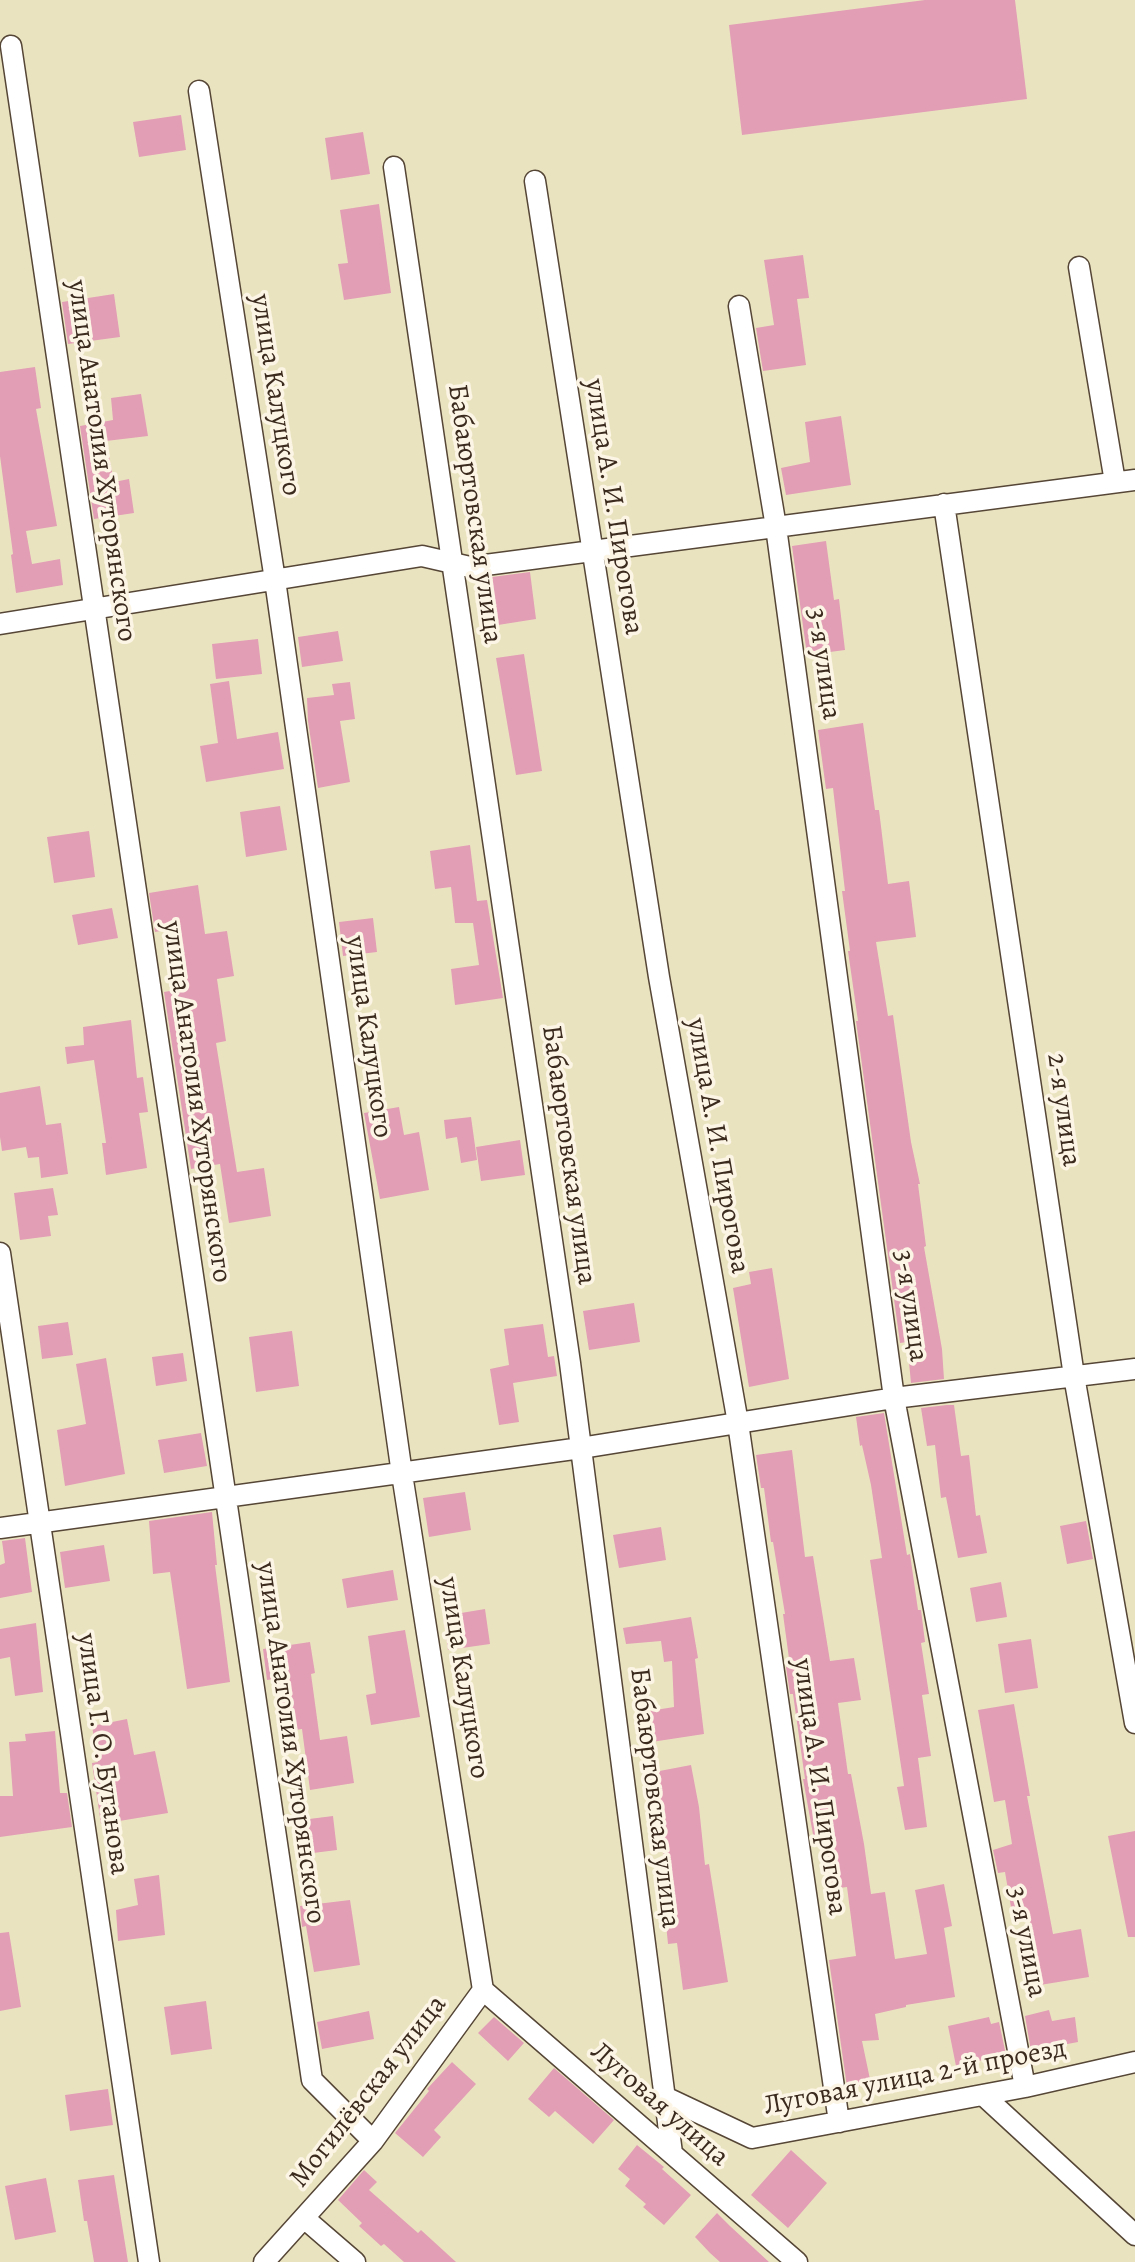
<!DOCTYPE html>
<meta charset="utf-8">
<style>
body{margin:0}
canvas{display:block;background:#eae3c0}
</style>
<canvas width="1135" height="2262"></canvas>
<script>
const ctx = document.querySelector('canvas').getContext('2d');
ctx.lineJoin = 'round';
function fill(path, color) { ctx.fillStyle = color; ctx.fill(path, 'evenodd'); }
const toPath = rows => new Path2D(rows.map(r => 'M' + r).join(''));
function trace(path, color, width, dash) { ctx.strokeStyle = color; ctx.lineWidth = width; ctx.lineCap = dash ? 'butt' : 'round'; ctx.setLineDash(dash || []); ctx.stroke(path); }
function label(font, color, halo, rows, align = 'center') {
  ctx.font = font + ' Alegreya,serif'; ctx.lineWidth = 7; ctx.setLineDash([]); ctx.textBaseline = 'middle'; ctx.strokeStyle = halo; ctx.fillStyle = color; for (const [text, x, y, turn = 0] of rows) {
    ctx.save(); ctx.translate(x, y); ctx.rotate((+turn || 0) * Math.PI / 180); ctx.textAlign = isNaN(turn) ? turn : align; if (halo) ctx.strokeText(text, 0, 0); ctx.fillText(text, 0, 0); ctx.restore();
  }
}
fill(toPath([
 [925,0,1015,0,1027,99,742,135,729,25],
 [181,115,186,150,139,157,133,122],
 [363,132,370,174,331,180,325,138],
 [379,204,391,293,344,300,338,264,348,263,340,210],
 [803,255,809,298,797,299,806,365,763,371,756,328,774,325,764,260],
 [114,294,120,337,68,344,62,302],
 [35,367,41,408,36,409,57,526,26,531,32,564,60,559,63,585,16,593,11,555,13,554,0,456,0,372],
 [141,394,148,436,106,441,114,482,129,479,134,513,94,519,80,426,113,420,111,398],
 [841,416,851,485,786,495,781,468,810,462,805,422],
 [826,541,834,600,839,599,845,650,807,655,792,546],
 [530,572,536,619,498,625,492,577],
 [338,631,343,661,302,667,298,637],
 [258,639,262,674,216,679,212,644],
 [524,654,542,771,516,775,496,658],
 [229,681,237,739,278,732,284,769,206,782,200,746,218,743,210,684],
 [350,682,355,719,340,721,350,782,318,788,308,721,307,698,334,695,332,684],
 [863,723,875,810,879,810,888,884,909,881,916,937,876,942,888,1016,893,1015,911,1142,920,1184,918,1184,926,1246,924,1247,942,1349,944,1379,911,1383,907,1342,900,1343,856,1021,858,1021,848,951,850,951,842,891,845,891,833,788,826,789,818,730],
 [280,806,287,850,246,857,240,812],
 [89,831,95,877,54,883,47,837],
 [470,845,477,901,487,900,503,998,455,1005,451,969,479,965,473,923,455,923,451,887,435,889,430,851],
 [198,885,205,934,227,931,234,976,217,979,226,1041,216,1043,237,1172,264,1168,271,1216,229,1223,220,1164,191,1169,164,992,186,988,177,928,155,932,149,893],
 [112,908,118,938,78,945,72,915],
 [373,918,377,952,343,956,339,922],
 [131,1020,137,1078,143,1077,148,1112,139,1113,147,1168,106,1175,102,1143,106,1143,94,1060,67,1064,65,1047,84,1045,83,1027],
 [40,1086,46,1125,61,1123,68,1174,41,1178,39,1157,28,1158,26,1147,2,1151,0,1137,0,1093],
 [399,1107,404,1135,419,1132,429,1190,380,1199,364,1113],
 [471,1117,477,1160,461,1163,457,1137,446,1139,444,1120],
 [520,1140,525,1175,481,1181,476,1147],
 [53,1188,58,1215,48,1216,51,1236,20,1240,14,1193],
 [772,1268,789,1379,749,1387,733,1288,751,1284,749,1272],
 [634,1303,640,1342,589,1350,583,1311],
 [68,1322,73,1355,42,1359,38,1326],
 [543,1324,548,1357,554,1356,557,1376,513,1383,519,1422,499,1425,490,1369,509,1365,504,1329],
 [292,1331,299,1386,256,1392,249,1337],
 [183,1353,187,1381,156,1386,152,1357],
 [106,1358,125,1474,65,1486,57,1430,86,1424,76,1364],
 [947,1405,954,1405,961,1456,969,1455,976,1516,980,1515,987,1553,958,1558,946,1497,941,1498,935,1445,927,1446,921,1408],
 [884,1413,907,1555,910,1554,918,1610,921,1610,925,1642,921,1643,929,1694,922,1695,931,1756,918,1758,927,1827,905,1830,897,1787,904,1786,870,1560,882,1558,871,1485,862,1445,860,1446,856,1417],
 [201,1433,207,1466,164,1473,158,1440],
 [792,1450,805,1557,813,1556,830,1661,854,1658,861,1700,838,1703,848,1774,851,1774,864,1844,871,1894,885,1892,895,1959,927,1954,915,1890,944,1884,952,1926,944,1928,955,1997,906,2005,906,2007,875,2014,879,2040,862,2041,871,2084,847,2087,829,1960,856,1956,847,1887,832,1889,826,1838,814,1840,803,1779,805,1779,793,1694,790,1694,786,1667,790,1666,783,1614,785,1614,773,1542,771,1542,764,1488,761,1488,756,1455],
 [465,1492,471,1530,429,1537,423,1498],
 [212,1512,217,1565,215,1565,230,1682,187,1689,170,1572,153,1574,149,1521],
 [1086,1521,1093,1559,1067,1564,1060,1526],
 [661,1527,666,1560,619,1568,613,1535],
 [25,1538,32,1592,0,1598,0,1565,5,1563,2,1541],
 [104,1545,110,1581,65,1588,60,1552],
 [393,1570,398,1600,347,1608,342,1579],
 [1001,1582,1007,1617,976,1622,970,1588],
 [485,1609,490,1644,448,1650,443,1616],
 [691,1617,698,1658,695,1659,704,1734,645,1743,643,1712,674,1707,672,1661,664,1662,661,1641,626,1644,623,1628],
 [36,1623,43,1692,15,1696,10,1657,0,1659,0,1629],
 [405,1630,420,1717,371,1725,366,1695,376,1693,368,1636],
 [1031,1639,1038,1688,1005,1693,998,1644],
 [310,1642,315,1673,311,1674,320,1740,347,1736,354,1783,310,1790,302,1729,281,1732,274,1679,267,1680,263,1649],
 [1014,1704,1030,1796,1027,1796,1053,1934,1081,1929,1089,1977,1040,1985,1029,1916,1013,1919,1005,1872,998,1873,993,1850,1012,1844,1005,1800,994,1802,978,1710],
 [127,1719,134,1755,155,1751,168,1813,101,1824,92,1763,98,1762,92,1726],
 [55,1731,60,1793,67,1793,72,1827,0,1837,0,1796,13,1796,9,1742,26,1741,25,1734],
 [691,1765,699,1807,705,1865,709,1864,728,1982,683,1990,677,1943,668,1944,666,1924,674,1923,664,1858,658,1801,655,1802,649,1773],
 [333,1816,337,1850,297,1855,293,1821],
 [1135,1831,1135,1937,1128,1937,1108,1836],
 [159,1875,165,1935,118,1941,116,1910,138,1905,134,1879],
 [350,1900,360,1965,314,1972,306,1926,302,1927,300,1906],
 [9,1932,21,2007,0,2011,0,1933],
 [206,2001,212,2049,171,2055,164,2007],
 [1049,2010,1052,2021,1075,2017,1078,2042,1031,2051,1025,2016],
 [369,2011,374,2039,322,2049,317,2022],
 [494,2017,524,2043,508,2061,478,2033],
 [989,2017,991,2024,999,2022,1006,2055,956,2066,948,2026],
 [452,2062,476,2084,434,2130,441,2137,423,2157,395,2133,429,2091,427,2089],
 [554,2068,614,2120,593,2144,555,2111,549,2117,528,2099],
 [108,2089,113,2125,70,2131,65,2095],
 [637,2145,664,2167,662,2169,691,2195,664,2225,643,2207,646,2204,625,2186,630,2179,618,2169],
 [791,2150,827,2183,788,2228,751,2195],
 [364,2170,377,2182,369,2190,418,2233,421,2230,456,2262,404,2262,384,2244,381,2246,359,2226,362,2223,338,2200],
 [114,2175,128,2262,94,2262,87,2221,84,2221,78,2180],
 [46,2178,56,2232,15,2240,5,2186],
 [717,2213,730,2226,769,2262,720,2262,710,2253,695,2237]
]), '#e29eb5');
const minor = toPath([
 [11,46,312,2080,373,2141],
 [199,91,275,580,402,1474,483,1990],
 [394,167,570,1363,672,2153],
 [535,181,659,977,738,1423,839,2122],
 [1079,267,1115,482],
 [739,306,776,527,894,1398,1025,2087],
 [944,504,1074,1376,1135,1723],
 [0,624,422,556,470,567,1135,480],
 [0,1253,149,2262],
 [0,1528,581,1448,894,1398,1135,1369],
 [483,1990,797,2262],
 [983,2095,1135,2235],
 [665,2097,752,2138,1025,2087,1135,2062],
 [304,2218,355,2262],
 [264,2262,373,2141,483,1990]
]);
trace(minor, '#554636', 23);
trace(minor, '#fff', 20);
label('28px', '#3b2a1e', '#fcf5e5', [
 ["улица Калуцкого",275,395,81],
 ["улица Анатолия Хуторянского",101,461,82],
 ["улица А. И. Пирогова",613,507,81],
 ["Бабаюртовская улица",474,514,82],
 ["3-я улица",823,664,82],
 ["улица Калуцкого",368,1037,82],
 ["улица Анатолия Хуторянского",196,1102,82],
 ["2-я улица",1063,1110,82],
 ["улица А. И. Пирогова",717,1146,80],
 ["Бабаюртовская улица",568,1155,82],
 ["3-я улица",910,1306,82],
 ["улица Калуцкого",463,1678,81],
 ["улица Анатолия Хуторянского",290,1743,82],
 ["улица Г. О. Буганова",102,1754,82],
 ["улица А. И. Пирогова",819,1787,82],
 ["Бабаюртовская улица",654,1798,83],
 ["3-я улица",1026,1942,79],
 ["Луговая улица 2-й проезд",915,2078,-11],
 ["Могилёвская улица",369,2092,-52],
 ["Луговая улица",659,2105,41]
]);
</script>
